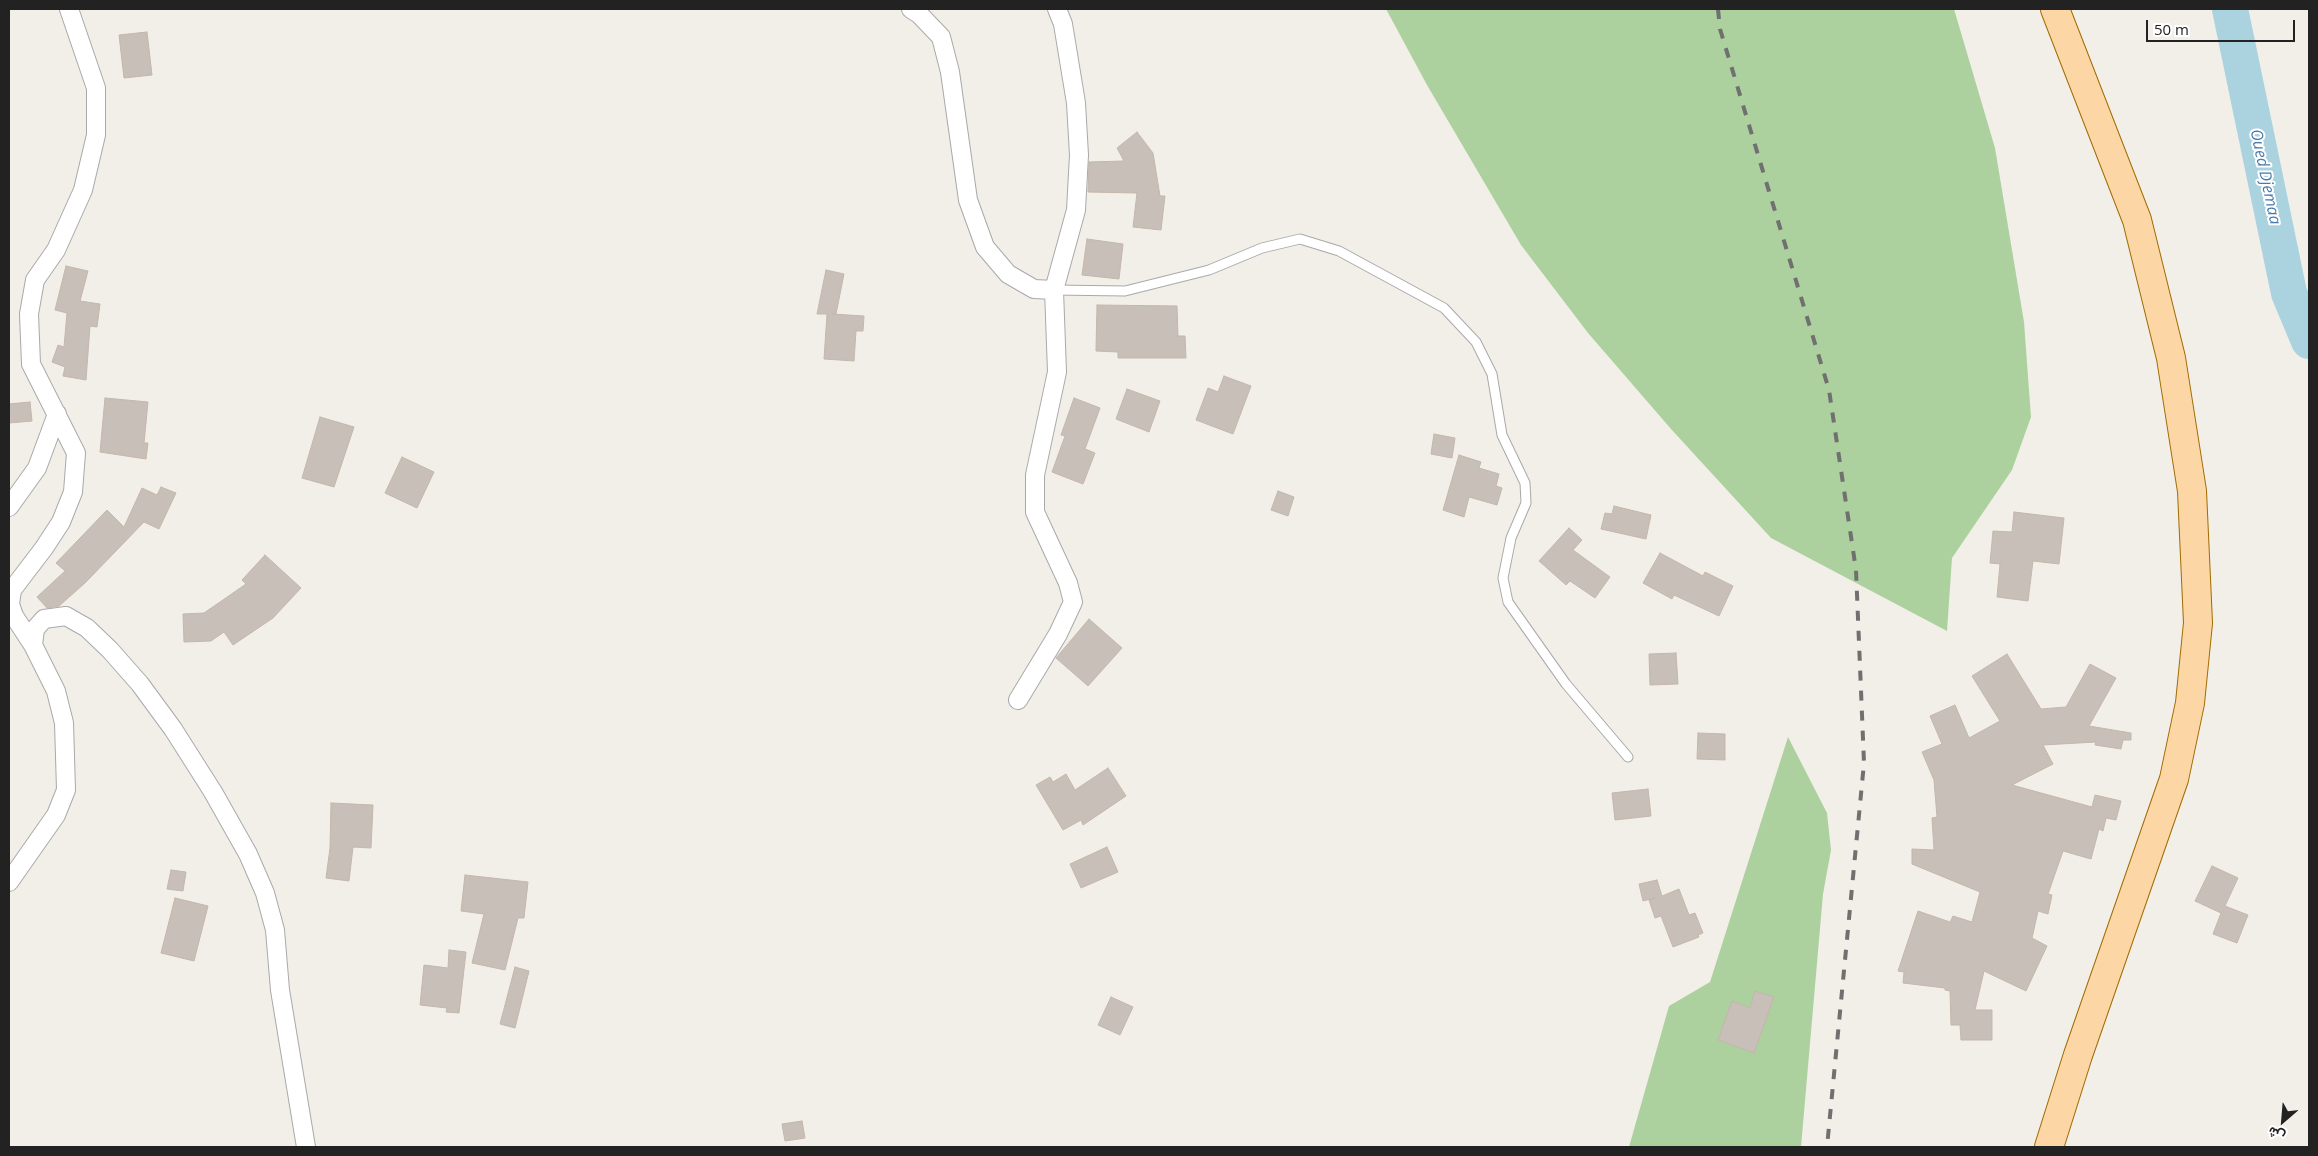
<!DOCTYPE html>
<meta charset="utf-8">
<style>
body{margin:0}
#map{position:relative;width:2318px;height:1156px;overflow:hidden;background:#f2efe9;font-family:"Open Sans",Vazirmatn,sans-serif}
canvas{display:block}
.frame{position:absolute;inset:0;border:10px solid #222;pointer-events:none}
.north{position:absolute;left:2258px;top:1096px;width:50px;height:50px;-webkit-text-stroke:4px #fff;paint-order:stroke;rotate:207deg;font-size:14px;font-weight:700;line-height:20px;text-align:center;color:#222}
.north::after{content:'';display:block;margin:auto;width:18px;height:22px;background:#222;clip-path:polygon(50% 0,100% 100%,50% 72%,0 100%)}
.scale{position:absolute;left:2146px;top:20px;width:149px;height:22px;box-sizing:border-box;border:2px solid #222;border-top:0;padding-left:6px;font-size:15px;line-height:18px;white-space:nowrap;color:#222;-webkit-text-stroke:4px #fff;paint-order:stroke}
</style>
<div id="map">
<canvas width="2318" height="1156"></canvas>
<div class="frame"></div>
<div class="north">ش</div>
<div class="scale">50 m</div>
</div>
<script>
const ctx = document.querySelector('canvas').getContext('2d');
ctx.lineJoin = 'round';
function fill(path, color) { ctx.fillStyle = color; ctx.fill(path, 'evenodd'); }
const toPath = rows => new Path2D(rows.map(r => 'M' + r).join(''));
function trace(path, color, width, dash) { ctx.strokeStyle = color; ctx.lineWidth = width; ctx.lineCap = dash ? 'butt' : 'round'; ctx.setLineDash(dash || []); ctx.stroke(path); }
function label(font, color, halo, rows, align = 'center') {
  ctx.font = font + ' "Open Sans",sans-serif'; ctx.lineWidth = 4; ctx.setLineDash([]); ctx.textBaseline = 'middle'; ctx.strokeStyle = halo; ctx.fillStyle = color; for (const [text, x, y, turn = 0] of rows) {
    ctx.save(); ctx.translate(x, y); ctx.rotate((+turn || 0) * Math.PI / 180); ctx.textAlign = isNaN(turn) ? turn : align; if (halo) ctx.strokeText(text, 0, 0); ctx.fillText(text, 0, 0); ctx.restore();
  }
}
fill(toPath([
 [1386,9,1954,9,1995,148,2024,322,2031,417,2012,470,1952,558,1947,631,1771,538,1671,429,1588,333,1521,245,1427,85],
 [1788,737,1827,813,1831,850,1823,894,1801,1147,1629,1147,1669,1006,1710,982]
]), '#add19e');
trace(toPath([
 [2230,9,2289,293,2309,341]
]), '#aad3df', 36);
const building = toPath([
 [147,32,152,75,124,78,119,35,147,32],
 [1137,132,1153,153,1160,196,1165,196,1161,230,1133,227,1137,193,1088,192,1089,162,1124,161,1117,148,1137,132],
 [1087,239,1123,244,1119,279,1082,275,1087,239],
 [66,266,88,271,80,301,100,304,97,327,90,326,86,380,63,376,65,367,52,362,58,345,64,347,67,313,55,310,66,266],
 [826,270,844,274,836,314,832,314,864,316,863,331,856,331,854,361,824,359,827,314,817,314,826,270],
 [1097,305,1177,306,1178,336,1185,336,1186,358,1118,358,1118,352,1096,351,1097,305],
 [1224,376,1251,386,1233,434,1196,420,1208,388,1218,392,1224,376],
 [1127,389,1160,401,1149,432,1116,419,1127,389],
 [105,398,148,402,144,443,148,443,146,459,100,452,105,398],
 [1074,398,1100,408,1085,449,1095,453,1083,484,1052,472,1065,436,1061,435,1074,398],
 [30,402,32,421,9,423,9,404,30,402],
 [320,417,354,427,334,487,302,478,320,417],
 [1434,434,1455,438,1452,458,1431,454,1434,434],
 [1459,455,1481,462,1479,468,1499,474,1496,486,1502,488,1497,505,1469,497,1464,517,1443,510,1459,455],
 [402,457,434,472,417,508,385,493,402,457],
 [161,487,176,493,159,529,144,522,85,583,59,606,47,608,37,597,65,571,56,563,107,510,124,527,142,488,157,495,161,487],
 [1278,491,1294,497,1288,516,1271,510,1278,491],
 [1614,506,1651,515,1646,539,1601,529,1605,513,1612,514,1614,506],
 [2014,512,2064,518,2059,564,2033,561,2028,601,1997,597,2000,564,1990,563,1993,531,2012,532,2014,512],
 [1569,528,1582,540,1573,550,1610,577,1595,598,1570,581,1566,585,1539,561,1569,528],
 [1660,553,1703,576,1705,572,1733,586,1719,616,1674,595,1672,599,1643,583,1660,553],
 [265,555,301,588,273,618,233,645,224,632,211,641,184,642,183,614,204,613,246,584,242,580,265,555],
 [1089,619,1122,648,1088,686,1056,658,1089,619],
 [1676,653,1678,684,1650,685,1649,654,1676,653],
 [2007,654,2041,709,2066,707,2090,664,2116,678,2089,726,2131,733,2131,740,2123,740,2121,749,2095,745,2096,742,2043,745,2053,764,2012,785,2092,807,2095,795,2121,801,2116,820,2106,818,2103,831,2099,829,2091,859,2063,851,2048,894,2052,895,2048,914,2038,911,2032,938,2047,946,2026,991,1984,971,1975,1010,1992,1010,1992,1040,1961,1040,1960,1025,1951,1025,1950,991,1945,990,1945,988,1903,983,1904,972,1898,971,1918,911,1950,922,1953,916,1972,922,1980,892,1912,864,1912,849,1934,850,1932,818,1937,817,1934,780,1922,752,1942,744,1930,716,1955,705,1969,738,2000,721,1972,676,2007,654],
 [1698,733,1725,734,1725,760,1697,759,1698,733],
 [1108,768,1126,796,1083,825,1081,820,1063,830,1036,785,1050,777,1053,782,1066,774,1075,790,1108,768],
 [1648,789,1651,816,1615,820,1612,793,1648,789],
 [331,803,373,805,371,848,353,847,349,881,326,878,330,848,331,803],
 [1107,847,1118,872,1081,888,1070,864,1107,847],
 [2212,866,2238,878,2225,906,2248,915,2237,943,2213,934,2221,913,2195,901,2212,866],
 [171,870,186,872,183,891,167,889,171,870],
 [465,875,528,882,524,918,518,918,505,970,472,963,484,914,461,911,465,875],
 [1657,880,1662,896,1679,889,1689,915,1695,913,1703,933,1698,935,1699,937,1673,947,1661,916,1655,918,1649,900,1655,898,1643,901,1639,884,1657,880],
 [175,898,208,906,194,961,161,953,175,898],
 [449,950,466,952,459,1013,446,1012,447,1008,420,1005,424,965,448,968,449,950],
 [515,967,529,971,515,1028,500,1024,515,967],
 [1755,991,1774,997,1754,1053,1718,1040,1732,1001,1750,1008,1755,991],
 [1111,997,1133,1007,1120,1035,1098,1025,1111,997],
 [802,1121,805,1138,785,1141,782,1124,802,1121]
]);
fill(building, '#c7bfb8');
trace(building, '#c4b6ab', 1);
const service = toPath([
 [1054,290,1125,291,1209,270,1262,248,1300,239,1339,251,1444,308,1476,342,1492,374,1502,435,1525,483,1526,503,1511,538,1503,578,1508,602,1566,684,1628,757]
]);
const minor = toPath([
 [911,9,919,14,941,37,950,72,968,200,985,247,1008,274,1034,289,1054,290],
 [9,507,37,468,57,414],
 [33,645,14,616,10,604,12,590,44,548,61,522,73,492,76,453,31,364,29,314,35,280,56,250,83,190,96,135,96,88,69,9],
 [1018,700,1058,634,1073,602,1068,583,1035,512,1035,475,1057,372,1054,290,1076,210,1079,155,1076,103,1063,24,1057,9],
 [9,882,56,815,66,790,64,723,56,691,33,645,35,629,44,619,66,616,87,628,110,650,140,684,173,729,213,792,248,854,265,893,275,930,280,990,306,1147]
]);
const primary = toPath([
 [2049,1147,2078,1055,2174,779,2190,703,2198,623,2192,491,2171,358,2137,220,2055,9]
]);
trace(service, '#a9a9a9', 11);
trace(minor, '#a9a9a9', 20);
trace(primary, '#a06b00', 30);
trace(service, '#fff', 9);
trace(minor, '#fff', 18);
trace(primary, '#fcd6a4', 28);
trace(toPath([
 [1718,9,1720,29,1829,390,1856,570,1864,763,1827,1147]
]), '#707070', 4, [10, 10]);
label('italic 16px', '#4a7aab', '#fff', [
 ["Oued Djemaa",2265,177,78]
]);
</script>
